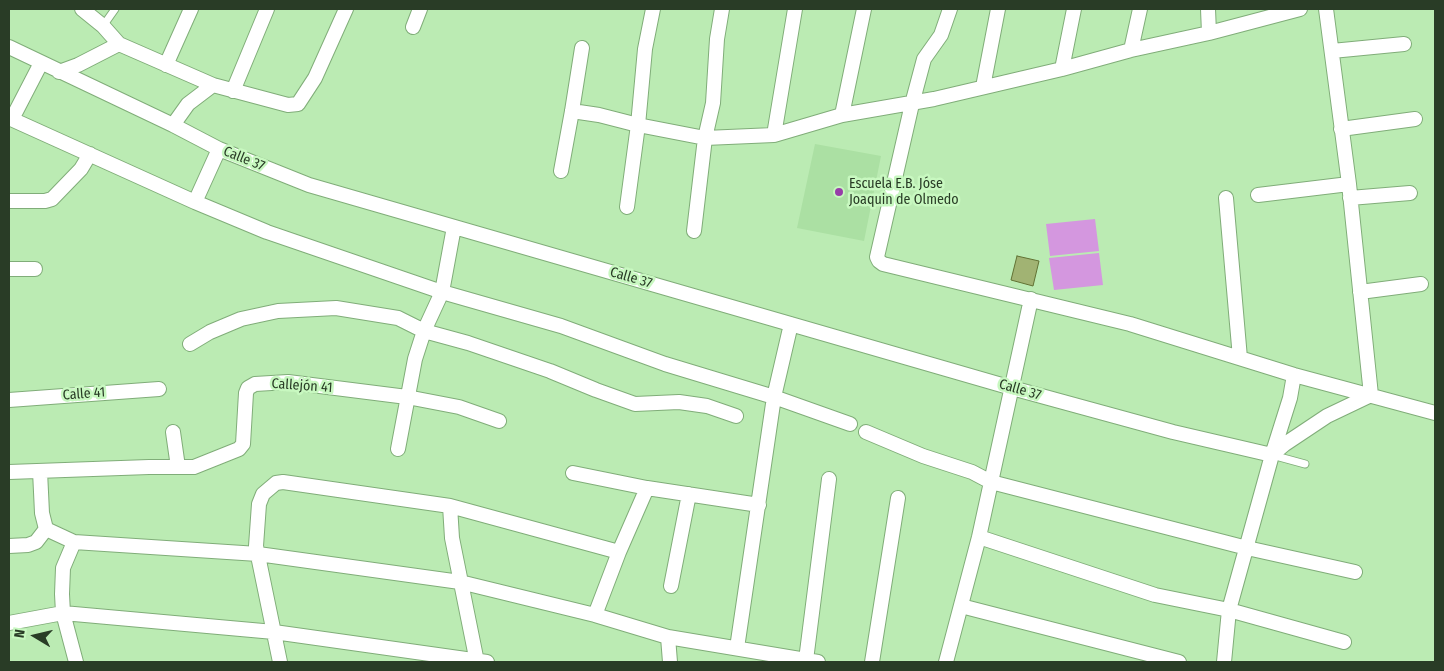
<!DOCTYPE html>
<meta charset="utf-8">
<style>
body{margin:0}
#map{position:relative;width:1444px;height:671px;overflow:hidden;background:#bbebb3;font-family:"Fira Sans Condensed",sans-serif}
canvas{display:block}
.frame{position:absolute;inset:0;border:10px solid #293c26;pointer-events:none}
.north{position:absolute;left:10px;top:611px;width:50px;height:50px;-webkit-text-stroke:4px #c8f8c0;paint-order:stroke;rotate:279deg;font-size:14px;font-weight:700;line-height:20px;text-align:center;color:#293c26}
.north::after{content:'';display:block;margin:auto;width:18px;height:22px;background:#293c26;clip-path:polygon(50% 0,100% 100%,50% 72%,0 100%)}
</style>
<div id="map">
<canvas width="1444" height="671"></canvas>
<div class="frame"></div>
<div class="north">N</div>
</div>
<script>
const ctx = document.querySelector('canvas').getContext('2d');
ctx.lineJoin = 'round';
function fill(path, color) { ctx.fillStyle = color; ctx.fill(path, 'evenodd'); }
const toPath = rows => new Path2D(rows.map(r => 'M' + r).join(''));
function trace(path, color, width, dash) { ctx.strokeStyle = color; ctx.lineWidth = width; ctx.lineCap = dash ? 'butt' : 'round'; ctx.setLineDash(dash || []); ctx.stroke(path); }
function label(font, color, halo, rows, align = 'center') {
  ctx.font = font + ' "Fira Sans Condensed",sans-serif'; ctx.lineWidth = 5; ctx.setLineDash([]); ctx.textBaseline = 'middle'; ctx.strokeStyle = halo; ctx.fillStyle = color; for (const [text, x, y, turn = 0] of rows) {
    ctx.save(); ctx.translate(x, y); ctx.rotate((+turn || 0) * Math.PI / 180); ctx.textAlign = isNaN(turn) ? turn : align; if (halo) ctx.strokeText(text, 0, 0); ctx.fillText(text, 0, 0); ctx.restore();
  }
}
fill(toPath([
 [815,144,881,156,864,241,797,228]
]), '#abe0a3');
fill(toPath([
 [1095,219,1099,251,1050,256,1046,224],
 [1099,253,1103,285,1054,290,1049,258]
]), '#d497df');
const building = toPath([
 [1017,256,1039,261,1033,286,1011,280,1017,256]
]);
fill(building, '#a1b373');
trace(building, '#617133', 1);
const service = toPath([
 [103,26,115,9],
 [1272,455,1305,464]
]);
const minor = toPath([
 [82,9,103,26,119,44],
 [950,9,941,35,924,59,912,104,877,257,879,261,883,264,1130,324,1294,375,1435,413],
 [1208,9,1209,33],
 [413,27,420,9],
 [9,47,173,125,219,149,309,185,1012,388,1173,432,1272,455],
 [1131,50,1140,9],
 [1332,51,1404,44],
 [166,65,191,9],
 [1062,69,1074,9],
 [59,72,78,65,119,44,213,85],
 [983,87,998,9],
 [233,91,267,9],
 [572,111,599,115,638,125,705,138,774,135,842,115,934,99,1062,69,1131,50,1209,33,1300,9],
 [842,115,864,9],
 [9,118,195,202,267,232,442,292,561,326,665,364,774,397,850,424],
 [12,119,41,63],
 [173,125,188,104,213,85,288,105,298,104,315,78,346,9],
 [1341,129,1415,119],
 [774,135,795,9],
 [561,171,572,111,582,48],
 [1258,195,1349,184],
 [1226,198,1240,358],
 [1350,198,1410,193],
 [9,201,45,201,52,199,81,169,90,154],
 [195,202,219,149],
 [627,207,638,125,645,49,653,9],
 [694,231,705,138,713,103,717,39,722,9],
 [9,269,35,269],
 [1360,292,1421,284],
 [190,344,210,332,241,319,278,311,336,308,398,318,424,331,468,343,550,371,596,390,635,404,679,402,707,406,736,416],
 [9,400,159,389],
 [173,432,178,467],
 [866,432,923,456,972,472,991,482,1247,548,1355,572],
 [398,449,415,359,424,331,442,292,454,227],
 [1272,455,1285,444,1327,416,1371,395,1349,184,1326,9],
 [40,471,42,513,46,529,74,542,258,554,460,582,595,615,668,637,818,662],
 [9,472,149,467,194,467,239,449,243,444,246,393,248,388,255,384,288,382,407,397,459,407,499,421],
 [573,473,647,488],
 [450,506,452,538,477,662],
 [979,537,1155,595,1229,610,1344,642],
 [74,542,63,568,62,594,63,613,76,662],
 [9,546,28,545,36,542,46,529],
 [671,586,689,494],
 [961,606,1179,662],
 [595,615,619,552,647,488,759,505],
 [9,623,63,613,274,632,487,662],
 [668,637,670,662],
 [737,648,774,397,791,324],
 [806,660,829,479],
 [280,662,256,546,259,504,263,494,276,483,283,482,450,506,619,552],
 [872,662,898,498],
 [946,662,979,537,1031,299],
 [1224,662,1229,610,1272,455,1290,398,1294,375]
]);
trace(service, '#80ad79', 9);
trace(minor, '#80ad79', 16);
trace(service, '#fff', 7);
trace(minor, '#fff', 14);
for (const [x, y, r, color] of [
 [839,192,5,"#973da8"]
]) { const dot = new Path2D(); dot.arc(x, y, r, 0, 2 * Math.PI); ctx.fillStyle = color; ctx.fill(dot); trace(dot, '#c8f8c0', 2); }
label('14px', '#293c26', '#c8f8c0', [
 ["Calle 37",244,159,22],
 ["Calle 37",631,278,16],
 ["Callejón 41",302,386,4],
 ["Calle 37",1020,390,16],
 ["Calle 41",84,394,-4]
]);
label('14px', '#293c26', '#c8f8c0', [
 ["Escuela E.B. Jóse",849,184],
 ["Joaquin de Olmedo",849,200]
], 'left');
</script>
